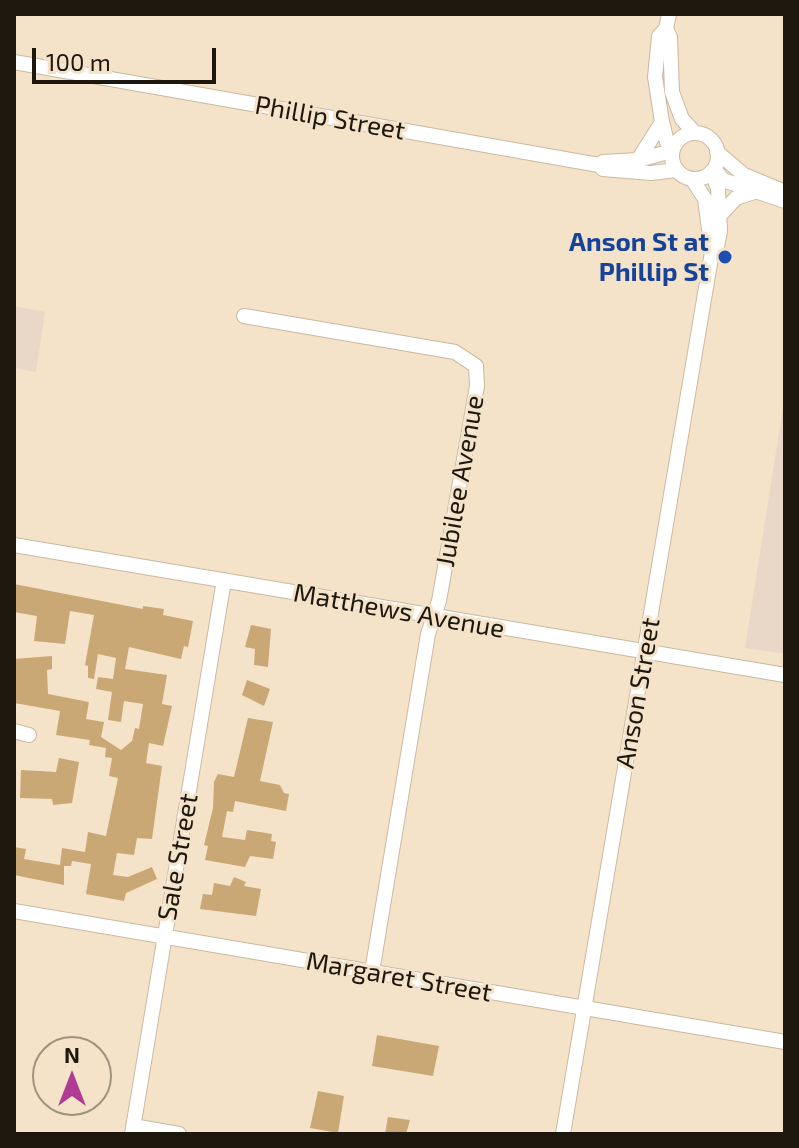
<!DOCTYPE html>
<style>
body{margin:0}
#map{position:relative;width:799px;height:1148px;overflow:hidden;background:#f4e2c9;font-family:"Exo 2",sans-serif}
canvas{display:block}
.frame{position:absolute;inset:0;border:16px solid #1d170e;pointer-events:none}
.north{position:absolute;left:32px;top:1036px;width:80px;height:80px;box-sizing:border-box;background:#f4e2c9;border:2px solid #9e917e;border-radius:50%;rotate:0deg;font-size:22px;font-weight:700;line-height:32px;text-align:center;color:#1d170e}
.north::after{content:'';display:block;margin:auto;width:28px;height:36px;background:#b13b93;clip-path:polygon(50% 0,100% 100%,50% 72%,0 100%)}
.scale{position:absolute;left:32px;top:48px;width:184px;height:36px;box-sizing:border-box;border:4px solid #1d170e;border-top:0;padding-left:10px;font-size:24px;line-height:28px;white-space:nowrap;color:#1d170e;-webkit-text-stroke:6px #f4e2c9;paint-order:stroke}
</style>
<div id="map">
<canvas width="799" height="1148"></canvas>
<div class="frame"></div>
<div class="north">N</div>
<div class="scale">100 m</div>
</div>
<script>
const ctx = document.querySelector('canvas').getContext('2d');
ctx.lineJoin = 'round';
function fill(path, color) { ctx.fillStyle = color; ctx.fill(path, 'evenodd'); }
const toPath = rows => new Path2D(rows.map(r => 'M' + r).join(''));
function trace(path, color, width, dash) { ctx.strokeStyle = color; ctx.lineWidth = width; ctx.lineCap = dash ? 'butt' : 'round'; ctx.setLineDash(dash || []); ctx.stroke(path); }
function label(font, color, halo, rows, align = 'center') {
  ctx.font = font + ' "Exo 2",sans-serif'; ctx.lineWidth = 6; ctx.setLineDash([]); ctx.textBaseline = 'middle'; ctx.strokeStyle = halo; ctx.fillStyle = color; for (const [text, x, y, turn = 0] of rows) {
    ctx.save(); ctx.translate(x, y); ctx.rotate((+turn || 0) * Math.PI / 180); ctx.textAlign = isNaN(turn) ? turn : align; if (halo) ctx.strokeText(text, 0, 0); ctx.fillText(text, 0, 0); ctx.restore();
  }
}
fill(toPath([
 [14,306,45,312,36,372,14,368],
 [785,395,785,654,745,648]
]), '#e9d8c7');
fill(toPath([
 [14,584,143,609,143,606,164,609,163,615,193,621,188,647,184,646,181,659,129,647,125,669,167,675,162,704,172,706,163,746,149,743,146,763,162,766,152,839,137,838,134,855,117,853,113,875,128,877,152,867,157,879,126,893,124,901,86,894,91,864,72,861,71,866,64,866,64,885,14,875,14,847,26,849,24,859,60,865,62,848,85,852,88,832,106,836,118,778,109,776,112,758,105,757,106,748,89,745,90,740,56,735,60,711,14,703,14,659,52,656,52,669,47,670,48,694,89,702,86,719,104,722,101,737,121,750,132,741,135,728,139,729,143,704,124,701,121,722,108,720,112,692,96,689,98,677,113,679,116,658,98,654,94,679,88,678,88,666,85,665,94,615,70,611,65,644,34,641,37,616,14,612],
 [251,625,271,629,268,667,254,665,255,649,245,647],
 [247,680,270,689,264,706,242,695],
 [248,718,273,722,260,781,280,785,284,793,289,794,286,811,235,801,233,812,227,811,222,837,245,840,247,830,272,834,271,841,276,842,273,859,250,856,245,867,205,860,208,846,204,845,213,808,214,782,218,774,234,777],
 [59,758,79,762,72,803,53,805,52,799,20,798,21,770,56,772],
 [234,877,246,882,244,886,261,889,256,916,200,909,203,894,212,895,214,883,230,886],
 [377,1035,439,1046,433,1076,372,1066],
 [318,1091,344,1096,338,1133,310,1128],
 [388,1117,410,1120,406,1134,385,1134]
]), '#caa875');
const minor = toPath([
 [669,14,666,29,659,36,655,77,662,122,667,142,674,147],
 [666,29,670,37,672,92,682,119,695,133],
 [14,62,599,165,603,169,651,173,677,170],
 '672 156a23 23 0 1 1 46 0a23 23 0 1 1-46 0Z',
 [717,152,744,175,785,192],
 [638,160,662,122],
 [603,162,638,160,672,151],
 [714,169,723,180,785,201],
 [692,179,705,199,712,252],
 [722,213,736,198,754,192],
 [244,316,455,352,476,366,477,386,439,601,428,634,372,972],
 [14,545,785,675],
 [14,731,29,735],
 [14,911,785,1042],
 [133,1126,179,1134],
 [132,1134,224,580],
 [563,1134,712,252,717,247,720,231,718,188,711,172]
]);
trace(minor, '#cab9a0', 16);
trace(minor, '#fff', 14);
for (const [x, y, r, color] of [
 [725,257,8,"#1a4fb4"]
]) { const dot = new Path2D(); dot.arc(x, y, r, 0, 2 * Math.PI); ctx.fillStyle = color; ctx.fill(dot); trace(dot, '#f4e2c9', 3); }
label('26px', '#1d170e', '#f4e2c9', [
 ["Phillip Street",330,118,10],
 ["Jubilee Avenue",460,481,-80],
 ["Matthews Avenue",399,611,10],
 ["Anson Street",638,693,-80],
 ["Sale Street",178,857,-80],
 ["Margaret Street",399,977,10]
]);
label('bold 26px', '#164399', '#f4e2c9', [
 ["Anson St at",709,242],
 ["Phillip St",709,272]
], 'right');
</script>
